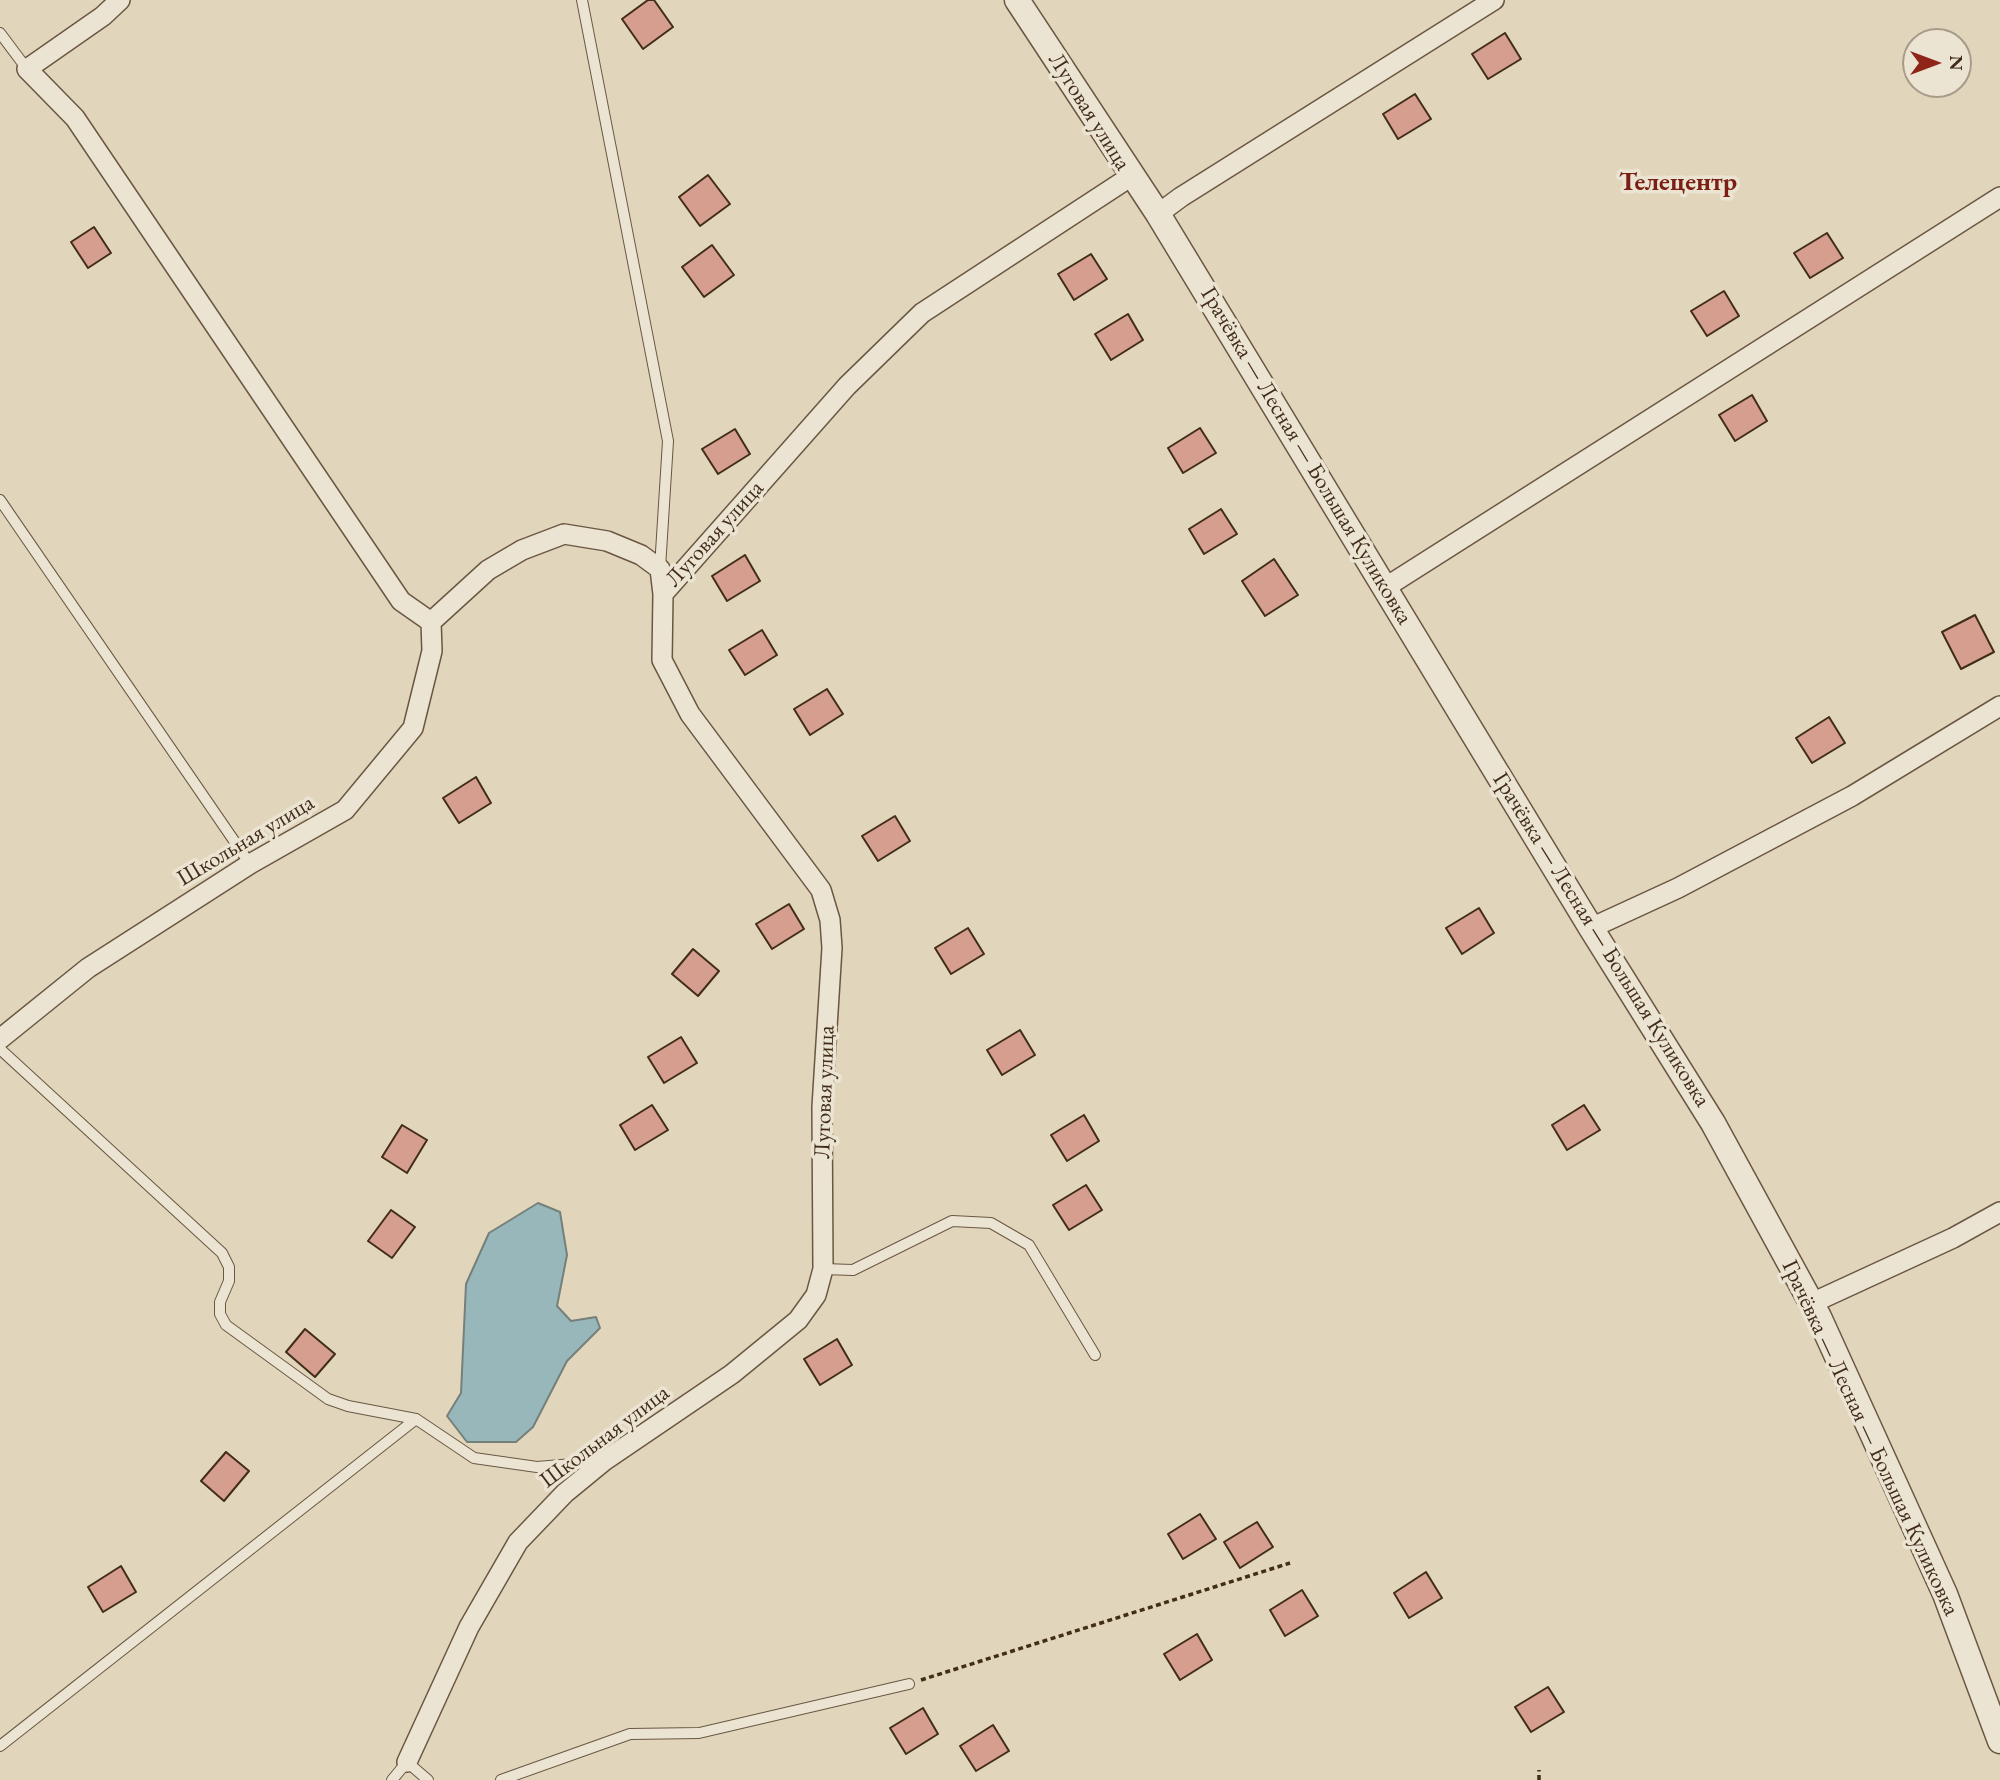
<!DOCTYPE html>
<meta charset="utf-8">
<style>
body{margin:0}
#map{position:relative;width:2000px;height:1780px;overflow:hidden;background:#e1d6bc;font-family:"EB Garamond",serif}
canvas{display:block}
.north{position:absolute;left:1902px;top:28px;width:70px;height:70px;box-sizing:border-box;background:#ece4d3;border:2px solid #a89b89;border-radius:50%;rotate:90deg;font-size:19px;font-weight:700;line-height:28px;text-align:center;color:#422d1a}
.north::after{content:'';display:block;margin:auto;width:24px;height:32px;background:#8f2418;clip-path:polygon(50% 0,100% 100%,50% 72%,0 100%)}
</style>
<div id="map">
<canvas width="2000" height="1780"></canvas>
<div class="north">N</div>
</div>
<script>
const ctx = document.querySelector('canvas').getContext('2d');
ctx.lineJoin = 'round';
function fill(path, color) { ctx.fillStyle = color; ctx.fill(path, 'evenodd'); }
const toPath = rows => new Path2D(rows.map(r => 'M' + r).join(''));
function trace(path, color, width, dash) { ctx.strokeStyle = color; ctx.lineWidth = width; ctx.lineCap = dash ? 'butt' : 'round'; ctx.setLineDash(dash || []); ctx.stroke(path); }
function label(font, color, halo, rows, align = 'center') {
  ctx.font = font + ' "EB Garamond",serif'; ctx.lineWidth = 7; ctx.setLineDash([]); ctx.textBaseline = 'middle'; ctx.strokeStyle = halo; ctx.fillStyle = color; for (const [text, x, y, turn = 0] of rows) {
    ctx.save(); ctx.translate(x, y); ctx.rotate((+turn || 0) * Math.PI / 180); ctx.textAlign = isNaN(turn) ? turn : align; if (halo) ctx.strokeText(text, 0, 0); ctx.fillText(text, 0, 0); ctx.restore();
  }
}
const water = toPath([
 [538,1203,560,1212,567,1255,557,1306,571,1321,596,1317,600,1328,567,1361,533,1427,516,1442,467,1442,447,1416,461,1393,466,1284,489,1233,538,1203]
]);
fill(water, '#98b7ba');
trace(water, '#76807a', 2);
const building = toPath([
 [648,0,654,0,673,27,643,49,622,19,648,0],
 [1505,33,1521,59,1488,79,1472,54,1505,33],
 [1415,94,1431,119,1398,139,1383,114,1415,94],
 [708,175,730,204,700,226,679,197,708,175],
 [94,227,111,253,88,268,71,242,94,227],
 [1827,233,1843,258,1810,278,1794,253,1827,233],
 [712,245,734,275,704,297,682,267,712,245],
 [1091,254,1107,279,1074,300,1058,274,1091,254],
 [1724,291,1739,316,1707,336,1691,311,1724,291],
 [1128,314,1143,340,1111,360,1095,334,1128,314],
 [1752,395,1767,421,1735,441,1719,415,1752,395],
 [1200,428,1216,453,1183,473,1168,448,1200,428],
 [735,429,750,454,718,474,702,449,735,429],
 [1221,509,1237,534,1204,554,1189,529,1221,509],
 [745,555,760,581,727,601,712,576,745,555],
 [1274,559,1298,595,1265,616,1242,581,1274,559],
 [1975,615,1994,652,1961,669,1942,632,1975,615],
 [762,630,777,655,745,675,729,650,762,630],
 [827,689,843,714,810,735,794,709,827,689],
 [1829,717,1845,743,1812,763,1796,738,1829,717],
 [476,777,491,803,459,823,443,798,476,777],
 [895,816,910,841,878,861,862,836,895,816],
 [789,904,804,929,772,949,756,924,789,904],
 [1479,908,1494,933,1462,954,1446,928,1479,908],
 [968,928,984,954,951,974,935,948,968,928],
 [693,949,719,971,698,996,672,974,693,949],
 [1020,1030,1035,1055,1002,1075,987,1050,1020,1030],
 [681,1037,697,1063,664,1083,648,1057,681,1037],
 [652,1105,668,1130,635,1150,620,1125,652,1105],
 [1584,1105,1600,1130,1567,1150,1552,1125,1584,1105],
 [1084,1115,1099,1141,1067,1161,1051,1135,1084,1115],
 [402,1125,427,1140,407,1173,382,1157,402,1125],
 [1086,1185,1102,1210,1069,1230,1053,1205,1086,1185],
 [391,1210,415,1227,392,1258,368,1241,391,1210],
 [305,1329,335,1354,315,1377,286,1352,305,1329],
 [837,1339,852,1365,820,1385,804,1359,837,1339],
 [226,1452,249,1471,224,1501,201,1481,226,1452],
 [1200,1514,1216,1539,1183,1559,1168,1534,1200,1514],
 [1257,1522,1273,1547,1240,1568,1224,1542,1257,1522],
 [121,1566,136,1592,103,1612,88,1587,121,1566],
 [1426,1572,1442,1598,1409,1618,1394,1593,1426,1572],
 [1302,1590,1318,1616,1285,1636,1270,1610,1302,1590],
 [1197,1634,1212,1660,1180,1680,1164,1654,1197,1634],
 [1548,1687,1564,1712,1531,1732,1515,1707,1548,1687],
 [923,1708,938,1734,906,1754,890,1728,923,1708],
 [993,1725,1009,1751,976,1771,960,1746,993,1725]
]);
fill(building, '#d69e8f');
trace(building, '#422d1a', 2);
const service = toPath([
 [582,0,668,441,660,568],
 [0,33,27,69],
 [0,500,250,864],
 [0,1049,222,1253,229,1267,229,1281,220,1302,220,1314,226,1325,328,1399,348,1406,416,1419,474,1458,537,1467,597,1462],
 [823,1269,853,1270,952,1221,991,1223,1029,1245,1095,1355],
 [0,1746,416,1419],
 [392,1780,407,1762,428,1780],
 [501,1780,630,1734,699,1733,909,1684]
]);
const minor = toPath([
 [120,0,103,16,27,69,75,118,401,601,431,622],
 [1158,214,1181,197,1494,0],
 [1386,587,2000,197],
 [663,594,847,386,922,313,1133,175],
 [1591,928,1678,888,1852,796,2000,706],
 [0,1039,88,968,250,864,345,810,413,728,432,651,431,622],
 [1812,1303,1953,1238,2000,1212],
 [407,1762,469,1627,518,1542,565,1493,604,1461,732,1374,798,1320,816,1295,823,1269,822,1107,832,948,830,920,821,890,690,714,662,660,663,594,660,569,641,555,607,541,564,534,522,550,488,570,431,622]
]);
const tertiary = toPath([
 [1017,0,1158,214,1591,928,1713,1123,1819,1317,1945,1594,2000,1741]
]);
trace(service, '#6a5742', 12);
trace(minor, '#6a5742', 22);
trace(tertiary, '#6a5742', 27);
trace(toPath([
 [921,1680,1290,1563],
 [1539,1780,1539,1770]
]), '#422d1a', 3.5, [5, 3.5]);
trace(service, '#ece4d3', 10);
trace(minor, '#ece4d3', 19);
trace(tertiary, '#ece4d3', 24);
label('23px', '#422d1a', '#ece4d3', [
 ["Луговая улица",1089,112,58],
 ["Грачёвка — Лесная — Большая Куликовка",1306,456,59],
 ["Луговая улица",715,534,-48],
 ["Школьная улица",246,841,-31],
 ["Грачёвка — Лесная — Большая Куликовка",1601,940,58],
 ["Луговая улица",825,1092,-88],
 ["Школьная улица",605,1437,-37],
 ["Грачёвка — Лесная — Большая Куликовка",1870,1438,65]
]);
label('bold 26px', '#7a1f14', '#ece4d3', [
 ["Телецентр",1678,183]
]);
</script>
